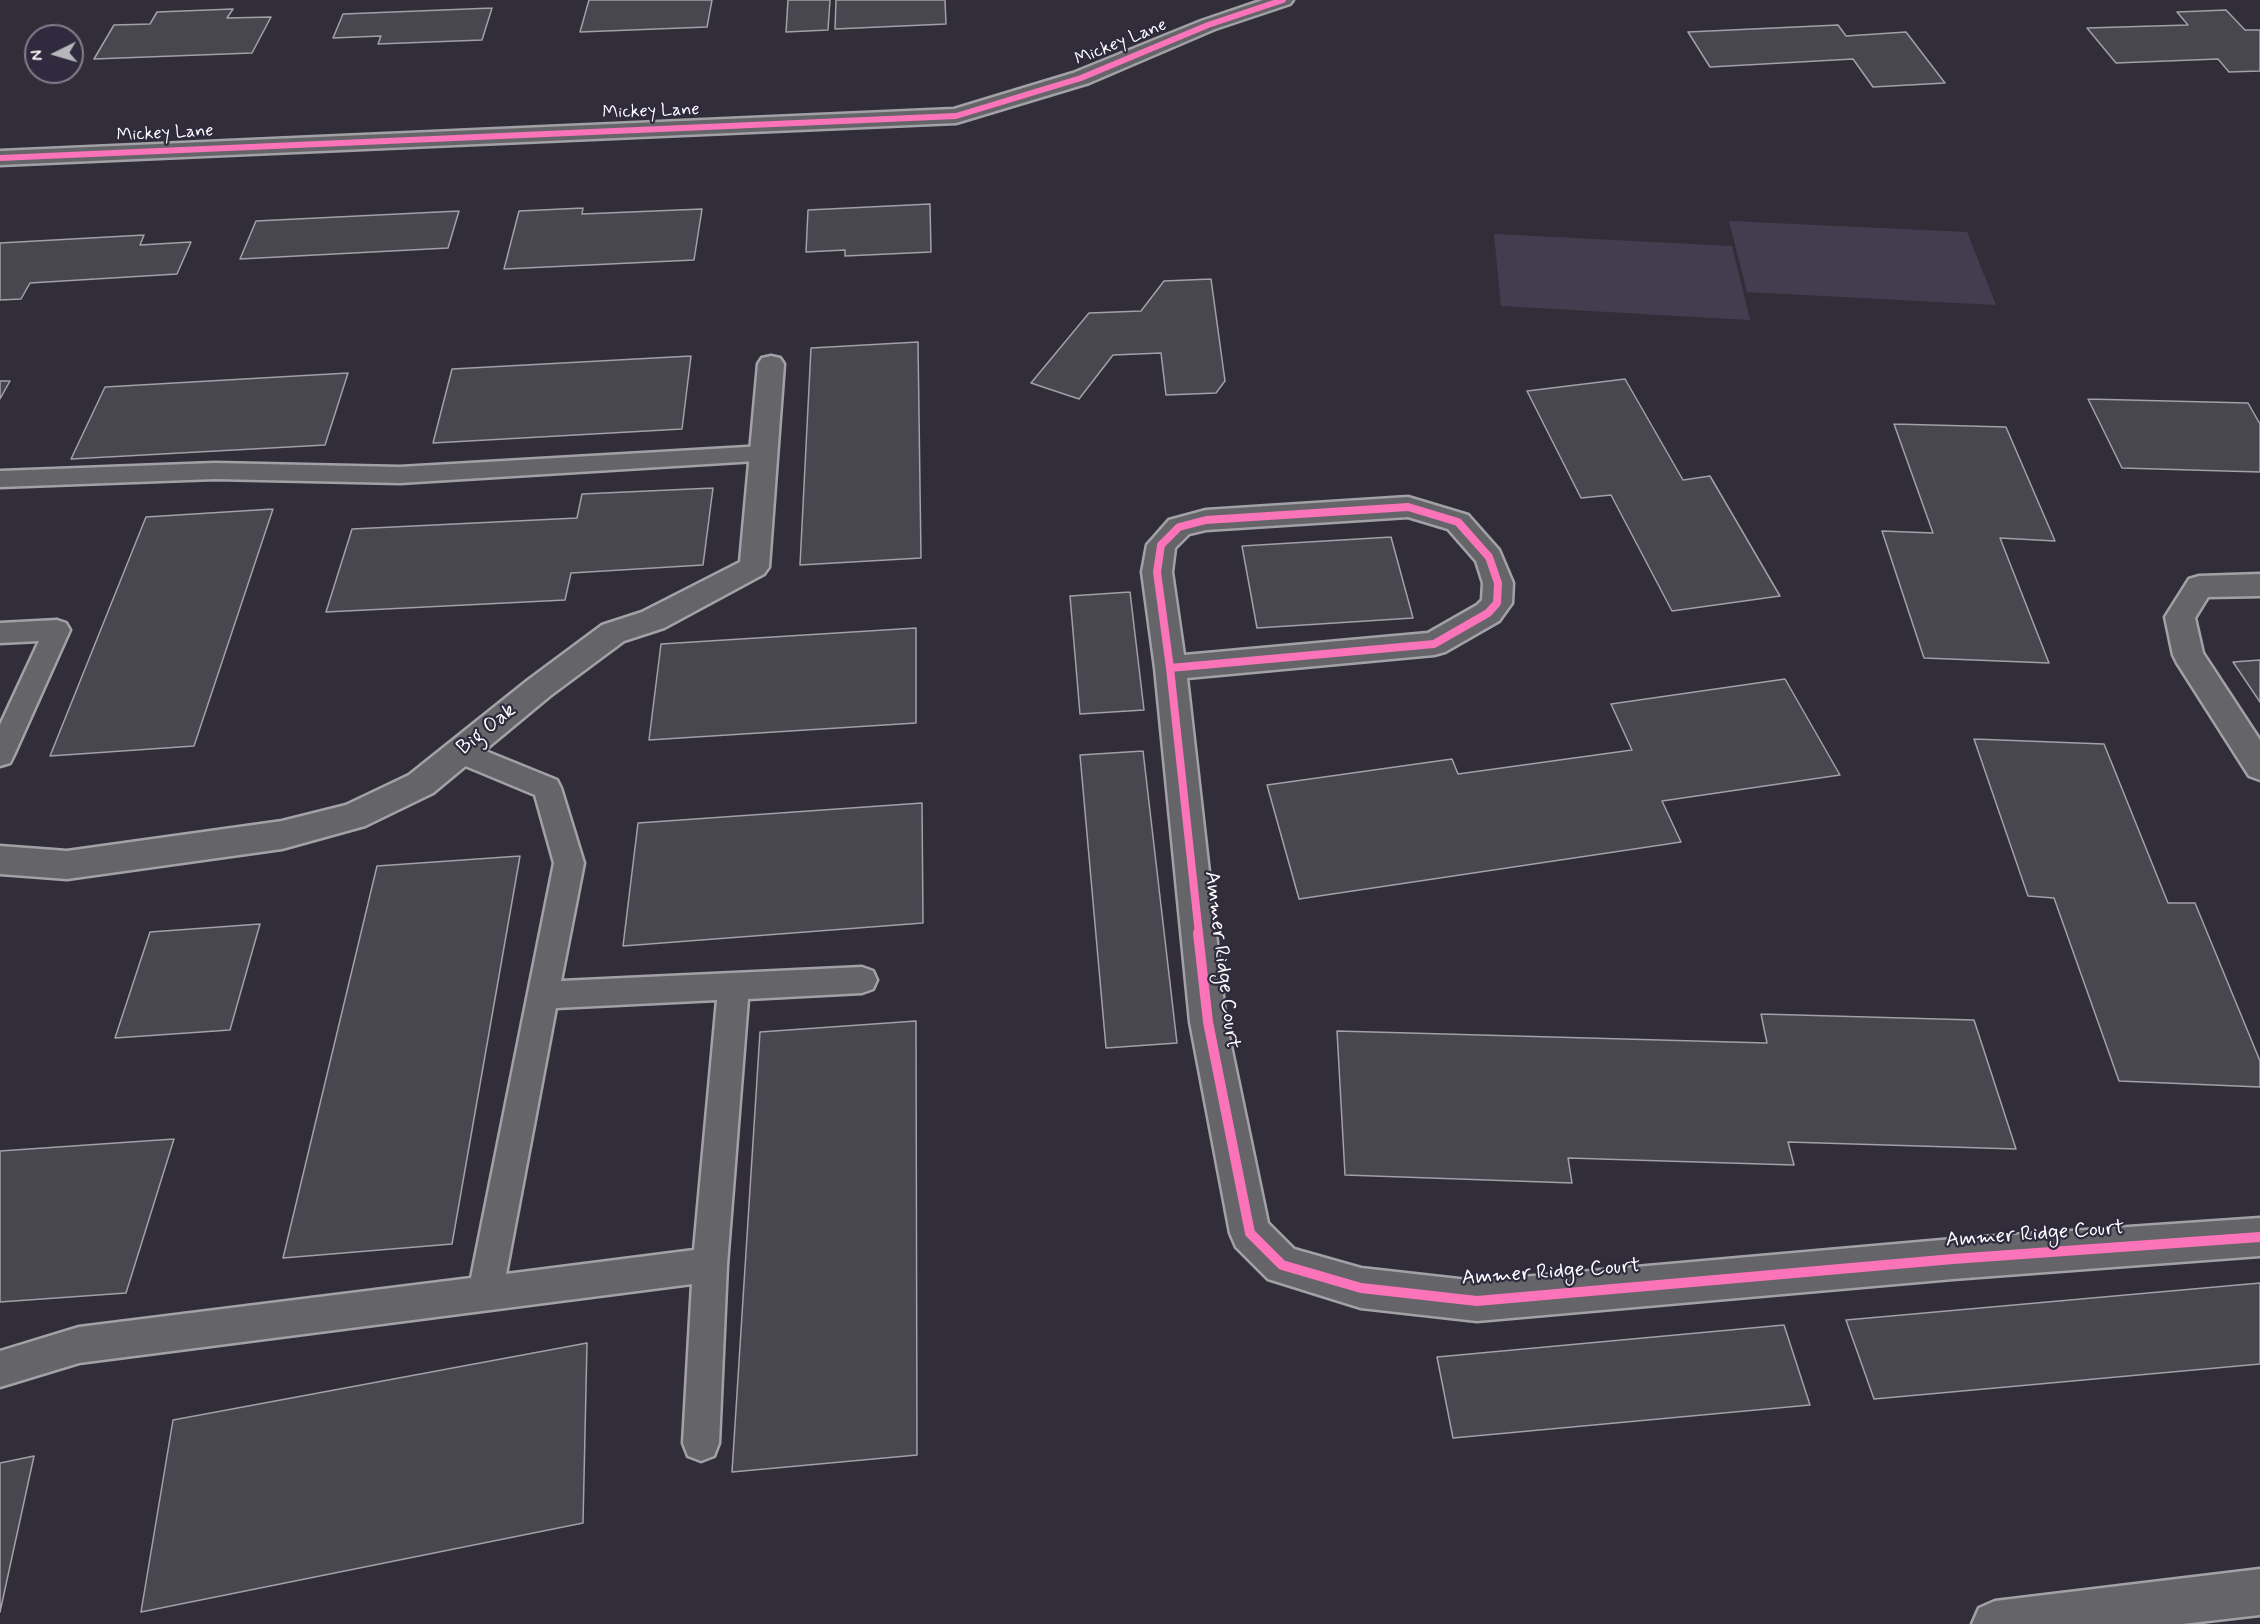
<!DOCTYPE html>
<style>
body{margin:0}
#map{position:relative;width:2260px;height:1624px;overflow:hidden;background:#312e39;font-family:Mynerve,sans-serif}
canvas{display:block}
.north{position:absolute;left:24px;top:24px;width:60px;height:60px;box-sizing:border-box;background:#2f2a3d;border:2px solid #827f8b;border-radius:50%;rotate:265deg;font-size:16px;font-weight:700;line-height:24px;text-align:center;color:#fff}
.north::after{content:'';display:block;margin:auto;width:21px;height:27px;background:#b7b6ba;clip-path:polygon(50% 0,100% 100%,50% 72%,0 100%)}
</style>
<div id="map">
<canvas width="2260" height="1624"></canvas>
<div class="north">N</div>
</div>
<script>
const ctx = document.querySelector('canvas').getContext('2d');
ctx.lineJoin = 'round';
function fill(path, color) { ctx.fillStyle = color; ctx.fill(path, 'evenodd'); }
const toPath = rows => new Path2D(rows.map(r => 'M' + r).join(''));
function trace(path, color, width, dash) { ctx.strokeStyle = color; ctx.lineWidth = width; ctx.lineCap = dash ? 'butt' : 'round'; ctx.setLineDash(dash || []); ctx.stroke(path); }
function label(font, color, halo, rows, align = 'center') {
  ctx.font = font + ' Mynerve,sans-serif'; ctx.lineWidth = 4.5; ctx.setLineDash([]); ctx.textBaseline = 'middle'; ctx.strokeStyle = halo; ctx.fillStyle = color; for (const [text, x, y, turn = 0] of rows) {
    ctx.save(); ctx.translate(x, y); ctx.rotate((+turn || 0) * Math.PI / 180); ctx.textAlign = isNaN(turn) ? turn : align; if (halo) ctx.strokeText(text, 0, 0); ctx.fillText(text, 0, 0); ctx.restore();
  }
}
fill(toPath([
 [1729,221,1967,232,1996,305,1747,292],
 [1494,234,1732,246,1750,320,1501,306]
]), '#433e4f');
const building = toPath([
 [589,0,712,0,707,27,580,32,589,0],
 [788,0,830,0,828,30,786,32,788,0],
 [836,0,945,0,946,24,835,29,836,0],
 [492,8,482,40,378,44,381,36,333,38,343,14,492,8],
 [233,9,227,18,271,17,252,53,94,59,114,25,150,24,157,12,233,9],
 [2226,10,2245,30,2260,30,2260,71,2229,72,2218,59,2116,63,2087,28,2188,25,2177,12,2226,10],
 [1838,25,1846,36,1906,32,1945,83,1873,87,1853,59,1710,67,1688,32,1838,25],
 [930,204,931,252,845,256,845,250,806,252,808,210,930,204],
 [583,208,582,214,702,209,694,260,504,269,519,211,583,208],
 [459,211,448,248,240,259,256,221,459,211],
 [144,235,140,245,191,242,177,274,30,283,21,299,0,300,0,243,144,235],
 [1211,279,1225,381,1216,393,1166,395,1161,353,1113,355,1079,399,1031,383,1089,313,1141,311,1164,281,1211,279],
 [918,342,921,558,800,565,811,348,918,342],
 [691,356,682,429,433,443,452,369,691,356],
 [348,373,325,445,71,459,105,387,348,373],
 [1625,379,1683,480,1710,476,1780,596,1672,611,1611,495,1581,498,1527,391,1625,379],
 [0,381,10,381,0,399,0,381],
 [2088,399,2248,403,2260,424,2260,472,2122,468,2088,399],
 [1894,424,2006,427,2055,541,2000,538,2049,663,1924,658,1882,531,1933,533,1894,424],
 [713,488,703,565,571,573,565,600,326,612,352,529,577,518,582,494,713,488],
 [273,509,194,746,50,756,146,517,273,509],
 [1391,537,1413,618,1257,628,1242,546,1391,537],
 [1130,592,1144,710,1080,714,1070,596,1130,592],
 [916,628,916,723,649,740,661,644,916,628],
 [2260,660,2260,702,2233,662,2260,660],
 [1785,679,1840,775,1662,801,1681,842,1299,899,1267,785,1452,759,1458,774,1632,750,1611,704,1785,679],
 [1974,739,2104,744,2168,903,2195,903,2260,1061,2260,1087,2119,1081,2054,898,2028,896,1974,739],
 [1143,751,1177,1043,1106,1048,1080,755,1143,751],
 [922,803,923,923,623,946,638,823,922,803],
 [520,856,452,1244,283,1258,377,866,520,856],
 [260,924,230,1030,115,1038,150,932,260,924],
 [1761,1014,1974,1020,2016,1149,1788,1142,1794,1165,1568,1158,1572,1183,1345,1175,1337,1031,1767,1043,1761,1014],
 [916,1021,917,1455,732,1472,760,1032,916,1021],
 [174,1139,126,1293,0,1302,0,1151,174,1139],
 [2260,1283,2260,1364,1874,1399,1846,1320,2260,1283],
 [1784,1325,1810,1405,1453,1438,1437,1357,1784,1325],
 [587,1343,583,1523,141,1612,173,1420,587,1343],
 [34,1456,0,1612,0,1463,34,1456]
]);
fill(building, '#48464e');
trace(building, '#a2a1a6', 1.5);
const service = toPath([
 [764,446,772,448,776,454,772,460,400,483,215,479,0,487,0,471,215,463,400,467,764,446],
 [57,620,66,623,70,630,14,755,10,763,0,766,0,725,39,641,0,643,0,623,57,620],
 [461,741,557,780,561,788,584,863,561,981,862,967,873,971,877,980,873,989,862,993,748,999,727,1265,719,1443,714,1456,701,1461,688,1456,683,1443,692,1284,79,1363,0,1387,0,1351,79,1327,471,1278,554,863,535,795,451,760,447,752,451,744,461,741],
 [717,1000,694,1250,506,1274,556,1008,717,1000]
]);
const minor = toPath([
 [1263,0,1293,0,1290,4,1215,29,1089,83,956,123,0,165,0,151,954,109,1073,73,1201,21,1263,0],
 [771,356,780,358,784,364,769,567,764,574,664,628,624,641,550,696,433,793,365,826,282,849,67,879,0,874,0,846,67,851,282,821,346,805,409,775,528,680,602,625,642,612,740,562,758,364,762,358,771,356],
 [1408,497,1468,515,1499,550,1513,583,1512,603,1499,621,1445,652,1434,655,1187,678,1226,1022,1268,1223,1294,1249,1361,1268,1477,1281,1953,1239,2260,1218,2260,1256,1953,1279,1477,1321,1361,1308,1268,1279,1236,1247,1230,1233,1190,1022,1155,668,1142,572,1147,545,1169,520,1206,510,1408,497],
 [1408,517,1448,529,1476,561,1483,583,1482,600,1477,605,1428,633,1184,655,1172,572,1175,548,1189,534,1206,530,1408,517],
 [2260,574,2260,596,2208,597,2195,618,2203,653,2260,740,2260,780,2249,776,2177,663,2173,655,2165,617,2189,579,2199,576,2260,574]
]);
const primary = toPath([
 [2260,1569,2260,1615,2182,1624,1972,1624,1979,1608,1995,1601,2260,1569]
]);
trace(service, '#a2a1a6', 5);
trace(minor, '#a2a1a6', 5);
trace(primary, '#a2a1a6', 5);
fill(service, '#656469');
fill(minor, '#656469');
fill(primary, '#656469');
trace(toPath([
 [0,158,956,116,1081,78,1208,25,1283,0]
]), '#fb73b8', 6);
trace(toPath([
 [1408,507,1458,522,1489,557,1498,583,1497,603,1488,613,1434,644,1170,668,1157,572,1161,545,1179,527,1206,520,1408,507],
 [1170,668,1199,934]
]), '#fb73b8', 8);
trace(toPath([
 [1198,933,1208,1022,1250,1233,1282,1265,1361,1288,1477,1301,1953,1259,2260,1237]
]), '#fb73b8', 10);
label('18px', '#fff', '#2f2a3d', [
 ["Mickey Lane",1121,43,-22],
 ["Mickey Lane",651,112,-2],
 ["Mickey Lane",165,134,-3]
]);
label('21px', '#fff', '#2f2a3d', [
 ["Big Oak",487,730,-39],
 ["Ammer Ridge Court",1221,960,83],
 ["Ammer Ridge Court",2035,1235,-4],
 ["Ammer Ridge Court",1551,1273,-4]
]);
</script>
